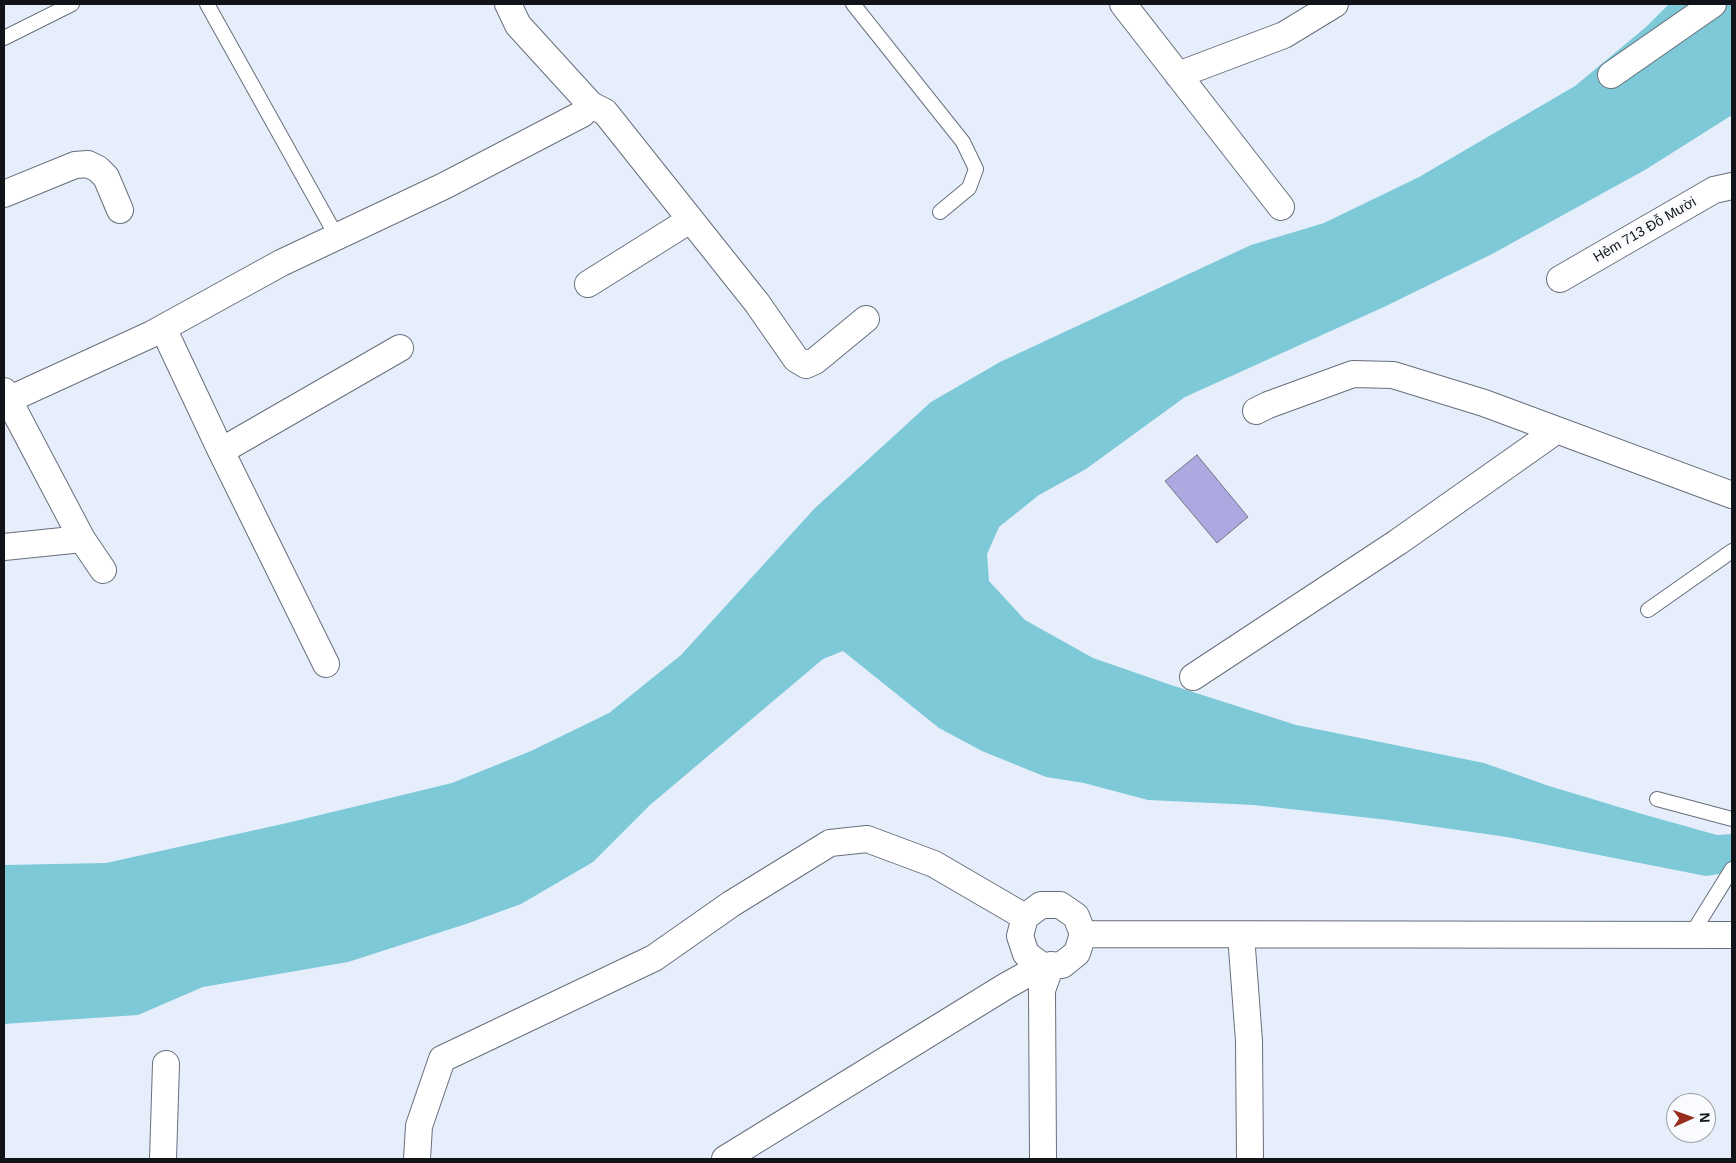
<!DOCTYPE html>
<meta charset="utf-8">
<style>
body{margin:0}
#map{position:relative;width:1736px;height:1163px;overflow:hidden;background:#e6eefc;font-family:Helvetica,sans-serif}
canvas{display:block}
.frame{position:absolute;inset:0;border:5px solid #101318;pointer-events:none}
.north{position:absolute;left:1666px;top:1093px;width:50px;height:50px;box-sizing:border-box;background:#f9fbfe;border:1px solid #9c9ea2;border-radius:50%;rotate:88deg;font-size:14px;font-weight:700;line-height:20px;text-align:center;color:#101318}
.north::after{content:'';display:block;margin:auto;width:18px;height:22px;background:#972e1d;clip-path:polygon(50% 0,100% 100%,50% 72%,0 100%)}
</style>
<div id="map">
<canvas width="1736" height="1163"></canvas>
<div class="frame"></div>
<div class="north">N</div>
</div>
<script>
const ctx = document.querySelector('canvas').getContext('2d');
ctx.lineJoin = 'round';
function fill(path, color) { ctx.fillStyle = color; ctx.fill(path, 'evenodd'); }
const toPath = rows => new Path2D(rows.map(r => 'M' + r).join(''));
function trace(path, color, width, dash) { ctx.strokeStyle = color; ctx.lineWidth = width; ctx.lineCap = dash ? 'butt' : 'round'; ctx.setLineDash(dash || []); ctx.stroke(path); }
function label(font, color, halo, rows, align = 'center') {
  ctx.font = font + ' Helvetica,sans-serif'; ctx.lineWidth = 5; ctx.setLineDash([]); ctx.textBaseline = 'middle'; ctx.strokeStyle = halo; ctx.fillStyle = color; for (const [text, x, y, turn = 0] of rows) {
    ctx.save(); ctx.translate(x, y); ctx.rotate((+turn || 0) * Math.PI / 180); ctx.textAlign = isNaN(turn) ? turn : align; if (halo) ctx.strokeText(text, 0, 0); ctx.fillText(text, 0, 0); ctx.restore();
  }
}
fill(toPath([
 [1669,4,1732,4,1732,115,1645,170,1492,254,1386,306,1185,397,1086,469,1039,495,999,527,987,554,989,581,1025,620,1093,658,1171,685,1296,725,1484,763,1549,786,1642,814,1717,835,1732,834,1732,872,1706,876,1507,837,1388,820,1254,805,1148,800,1084,783,1046,777,982,751,939,728,843,651,823,659,650,805,593,862,521,904,466,924,348,962,203,987,138,1015,4,1024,4,865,106,863,287,823,452,783,531,751,609,713,681,655,815,508,931,402,1000,362,1251,245,1324,223,1419,177,1575,86,1646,27]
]), '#7dc9d7');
const building = toPath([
 [1197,455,1248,517,1217,543,1165,481,1197,455]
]);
fill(building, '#ada8df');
trace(building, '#747481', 1);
const lane = toPath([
 [207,4,337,237],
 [853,4,963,142,976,169,969,188,940,212],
 [4,38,72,4],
 [1648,610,1732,551],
 [1657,799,1732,819],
 [1691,935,1732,869]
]);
const street = toPath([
 [1123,4,1281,207],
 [1178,75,1284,35,1335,4],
 [1611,75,1713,4],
 [591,105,605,112,757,303,796,359,806,365,815,361,866,319],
 [4,194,75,165,88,164,98,169,106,177,120,210],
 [1560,279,1714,190,1732,186],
 [588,284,690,220],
 [163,328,221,451,326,664],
 [4,391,82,539,103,570],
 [8,400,152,334,281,263,444,186,582,114,591,105,518,25,508,4],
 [1256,411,1268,405,1353,374,1393,375,1484,403,1732,495],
 [221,451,400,348],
 [4,547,82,539],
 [1193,677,1398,542,1557,430],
 [1041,905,1060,905,1076,916,1083,934,1077,953,1062,965,1042,966,1026,954,1020,936,1025,917,1041,905],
 [1083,934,1732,935],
 [1241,935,1249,1041,1250,1159],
 [163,1159,166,1064],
 [417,1159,419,1126,442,1059,654,958,731,904,830,843,867,839,934,864,1025,917],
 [725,1159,1006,986,1042,966],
 [1043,1159,1042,990,1051,965]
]);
trace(lane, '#686f7b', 16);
trace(street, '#686f7b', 28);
trace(lane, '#fff', 14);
trace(street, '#fff', 26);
label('14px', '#101318', '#f9fbfe', [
 ["Hẻm 713 Đỗ Mười",1645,230,-30]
]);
</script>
